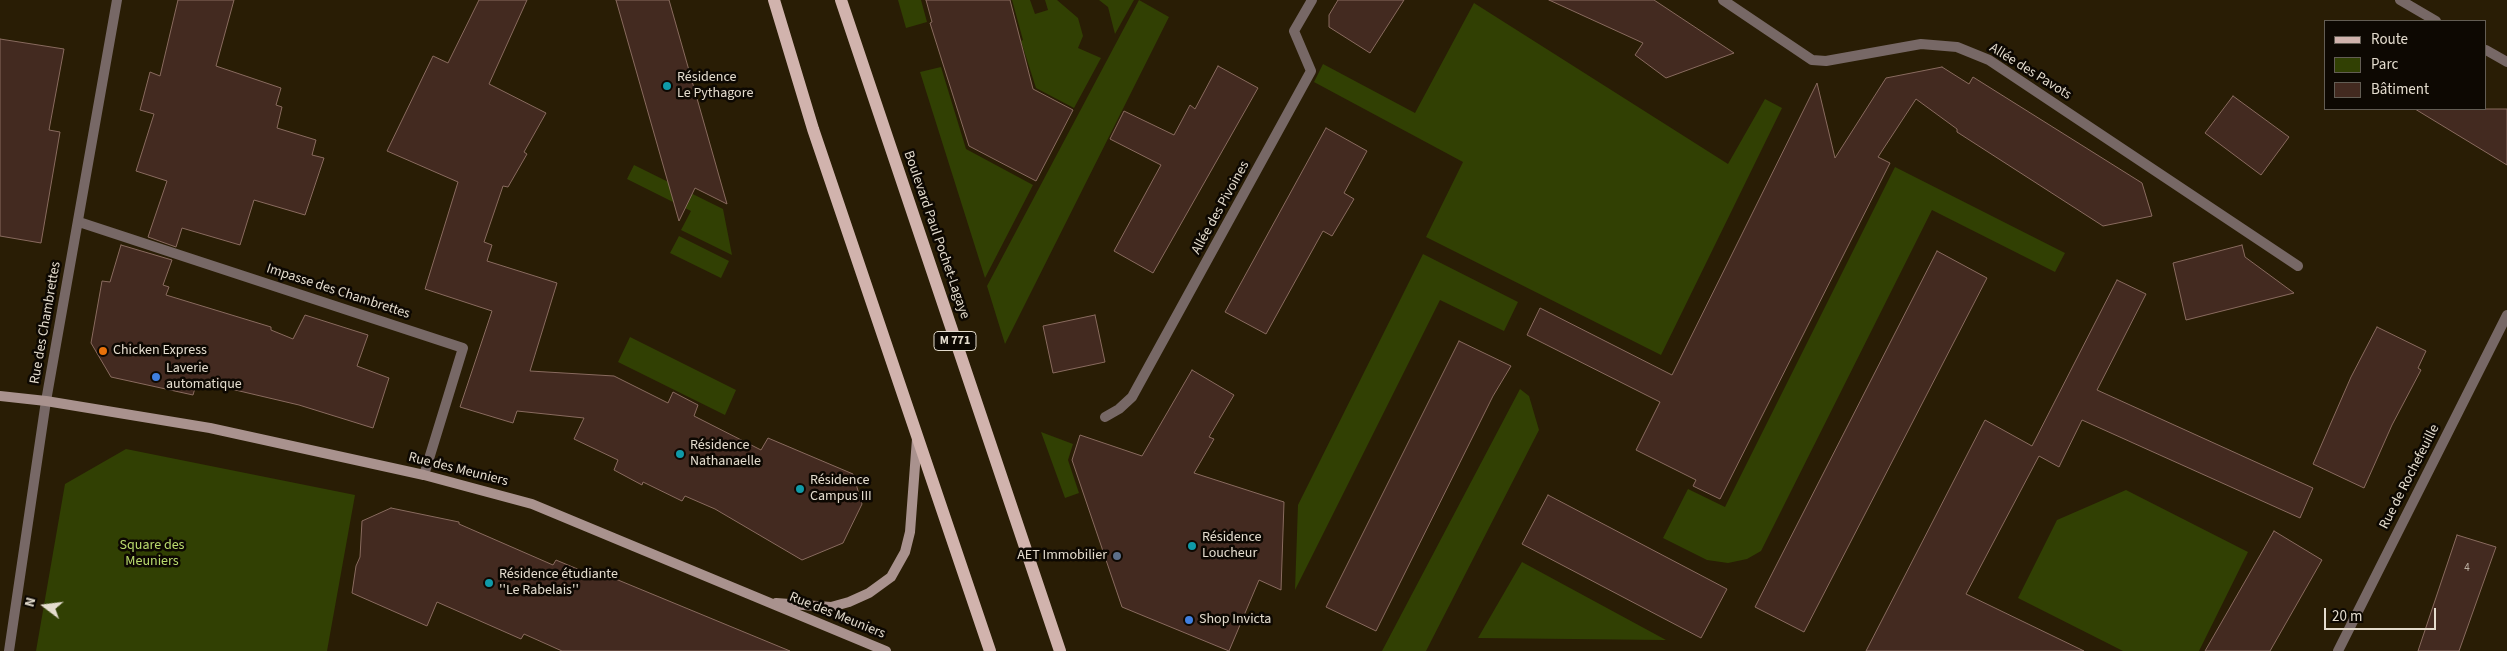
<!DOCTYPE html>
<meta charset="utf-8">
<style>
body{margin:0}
#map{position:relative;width:2507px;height:651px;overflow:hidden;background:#291d05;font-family:"Source Sans 3",sans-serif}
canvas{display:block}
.legend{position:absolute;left:2324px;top:20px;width:162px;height:90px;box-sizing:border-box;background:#0d0802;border:1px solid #635d54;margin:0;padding:6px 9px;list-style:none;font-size:15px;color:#e4dcce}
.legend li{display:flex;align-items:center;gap:10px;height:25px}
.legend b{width:25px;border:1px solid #635d54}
.north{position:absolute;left:20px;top:581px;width:50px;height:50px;-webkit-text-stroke:4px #0d0802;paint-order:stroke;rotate:285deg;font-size:14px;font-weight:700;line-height:20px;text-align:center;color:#e4dcce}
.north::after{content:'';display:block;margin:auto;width:18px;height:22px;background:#e4dcce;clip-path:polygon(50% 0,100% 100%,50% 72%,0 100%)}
.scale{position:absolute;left:2324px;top:608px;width:112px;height:22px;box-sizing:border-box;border:2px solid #e4dcce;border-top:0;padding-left:6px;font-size:15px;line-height:18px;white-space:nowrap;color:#e4dcce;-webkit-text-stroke:4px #0d0802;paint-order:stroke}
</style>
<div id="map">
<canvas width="2507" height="651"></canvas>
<ul class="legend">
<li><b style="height:6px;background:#d1b3ad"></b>Route</li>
<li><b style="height:14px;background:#314003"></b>Parc</li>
<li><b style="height:14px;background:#432a20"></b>Bâtiment</li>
</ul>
<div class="north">N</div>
<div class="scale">20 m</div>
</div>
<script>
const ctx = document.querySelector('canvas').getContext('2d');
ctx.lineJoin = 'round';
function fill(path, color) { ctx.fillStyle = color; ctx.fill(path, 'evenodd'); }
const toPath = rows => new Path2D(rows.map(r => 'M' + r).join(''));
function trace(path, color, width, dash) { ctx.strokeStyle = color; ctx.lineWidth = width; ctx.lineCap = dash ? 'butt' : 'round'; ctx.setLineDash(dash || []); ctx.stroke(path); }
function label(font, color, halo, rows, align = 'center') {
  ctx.font = font + ' "Source Sans 3",sans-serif'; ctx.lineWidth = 5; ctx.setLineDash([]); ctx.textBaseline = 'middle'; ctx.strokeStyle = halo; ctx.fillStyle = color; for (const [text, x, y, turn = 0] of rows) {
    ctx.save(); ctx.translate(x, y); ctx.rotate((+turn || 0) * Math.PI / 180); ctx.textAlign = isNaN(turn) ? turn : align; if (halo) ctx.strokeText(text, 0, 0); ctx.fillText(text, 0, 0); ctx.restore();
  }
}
fill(toPath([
 [898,0,921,0,927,22,906,28],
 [1012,0,1030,0,1035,14,1048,10,1045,0,1057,0,1078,18,1083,36,1078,48,1101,58,1074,108,1036,88,1021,41,1023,40],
 [1099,0,1134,0,1115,34,1108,7],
 [1139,0,1169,17,1005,344,987,286],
 [1474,3,1728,164,1765,99,1782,108,1661,355,1426,237,1463,162,1314,82,1323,64,1415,113],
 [941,67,966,149,1033,185,985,278,920,72],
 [634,165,723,209,732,255,681,230,691,211,627,179],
 [1895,167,2065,253,2055,272,1932,210,1761,551,1747,559,1728,563,1707,560,1663,538,1688,489,1725,507],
 [679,236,729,261,721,278,670,253],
 [1423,254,1518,302,1504,331,1440,300,1295,590,1298,505],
 [630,337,736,390,725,415,618,362],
 [1520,389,1529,396,1539,430,1426,651,1382,651],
 [1041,432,1073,444,1068,460,1079,493,1065,498],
 [126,449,355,495,327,651,36,651,65,484],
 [2126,490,2248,552,2199,651,2123,651,2018,598,2057,520],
 [1522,562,1666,640,1478,638]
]), '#314003');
const building = toPath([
 [178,0,234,0,216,66,281,88,276,105,282,107,277,128,316,140,312,155,324,158,305,215,254,200,240,245,182,228,176,247,148,237,167,181,136,171,154,114,140,110,150,72,160,76,178,0],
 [479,0,527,0,489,84,546,113,524,152,527,154,508,187,503,186,484,242,492,245,487,261,557,283,530,371,614,376,668,403,673,392,698,405,694,416,761,450,768,438,853,474,862,504,843,543,802,560,715,509,685,496,682,501,643,482,642,485,614,470,618,460,574,439,584,418,517,411,513,423,460,407,492,311,425,289,458,182,387,151,433,56,448,63,479,0],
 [616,0,669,0,727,204,695,188,679,221,616,0],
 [926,0,1010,0,1033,89,1073,110,1036,181,969,146,930,23,932,22,926,0],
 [1338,0,1404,0,1370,53,1329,27,1329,15,1338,0],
 [1549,0,1654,0,1734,53,1666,78,1635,55,1643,43,1549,0],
 [0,39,64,49,49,130,60,132,41,243,0,236,0,39],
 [1218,66,1258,88,1153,273,1114,251,1161,165,1110,139,1124,111,1174,135,1190,105,1195,109,1218,66],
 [1942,67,1969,84,1973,77,2142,183,2152,216,2103,226,1957,132,1957,129,1916,99,1878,157,1890,163,1720,499,1693,486,1696,480,1636,450,1660,402,1527,335,1540,308,1672,375,1817,83,1835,158,1886,78,1942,67],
 [2233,96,2289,137,2261,175,2205,133,2233,96],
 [2415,109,2507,109,2507,165,2415,109],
 [1326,128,1367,151,1344,193,1354,199,1332,236,1323,231,1266,334,1225,312,1326,128],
 [121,245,172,260,163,285,169,287,166,295,271,327,271,330,293,339,305,315,368,335,357,366,389,378,373,428,299,405,197,381,193,395,111,377,91,343,102,281,110,282,121,245],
 [2242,245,2245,257,2294,293,2186,320,2173,263,2242,245],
 [1937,251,1987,278,1804,632,1755,607,1937,251],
 [2117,280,2146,294,2097,390,2313,488,2300,518,2082,420,2059,467,2039,456,1966,594,2084,651,1866,651,1985,420,2032,446,2117,280],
 [1095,315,1105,362,1053,373,1043,326,1095,315],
 [2377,327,2426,351,2418,368,2421,370,2392,425,2364,488,2313,464,2351,377,2377,327],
 [1459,341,1511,366,1493,396,1376,631,1326,607,1459,341],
 [1192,370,1234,395,1209,437,1214,439,1194,473,1284,502,1281,590,1259,580,1229,651,1122,607,1072,460,1080,435,1142,456,1192,370],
 [1548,495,1727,589,1701,638,1522,544,1548,495],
 [391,508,459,522,459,524,553,565,556,560,587,573,589,568,790,651,562,651,524,634,521,639,437,602,427,626,352,593,356,566,360,557,362,521,391,508],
 [2274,531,2322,560,2270,651,2205,651,2274,531],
 [2457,535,2496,547,2459,651,2418,651,2457,535]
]);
fill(building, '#432a20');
trace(building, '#896b5f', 1);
trace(toPath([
 [2400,0,2436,21],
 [2486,50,2507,62]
]), '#776866', 10);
trace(toPath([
 [1723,0,1812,60,1826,61,1921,44,1957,47,1989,60,2298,266],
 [79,222,463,348,424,475],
 [1105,417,1119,409,1132,397,1311,71,1294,31,1312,0],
 [9,651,46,401,117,0],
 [2338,651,2507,315]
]), '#776866', 10);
trace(toPath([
 [0,396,46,401,210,428,424,475,532,504,886,651],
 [776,603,831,607,849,602,869,593,891,577,905,552,910,532,917,439]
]), '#a9928e', 10);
trace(toPath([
 [774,0,813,129,990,651],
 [841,0,1060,651]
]), '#d1b3ad', 12);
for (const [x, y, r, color] of [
 [667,86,5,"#0f9aa8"],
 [103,351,5,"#e8710a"],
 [156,377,5,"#3f7fe0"],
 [680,454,5,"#0f9aa8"],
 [800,489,5,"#0f9aa8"],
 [1192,546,5,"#0f9aa8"],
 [1117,556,5,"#5c6f8a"],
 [489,583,5,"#0f9aa8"],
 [1189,620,5,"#3f7fe0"]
]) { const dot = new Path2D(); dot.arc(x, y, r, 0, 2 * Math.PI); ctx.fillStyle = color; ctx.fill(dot); trace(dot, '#0d0802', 2); }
label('11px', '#bcb0a2', null, [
 ["4",2467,569]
]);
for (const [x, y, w] of [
 [955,341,42]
]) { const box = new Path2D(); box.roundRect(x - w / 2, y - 9.5, w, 19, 4); ctx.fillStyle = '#0d0802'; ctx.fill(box); trace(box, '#e4dcce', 1); }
label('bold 12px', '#e4dcce', null, [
 ["M 771",955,341]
]);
label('14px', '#e4dcce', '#0d0802', [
 ["Allée des Pavots",2030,72,32],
 ["Allée des Pivoines",1221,208,-61],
 ["Boulevard Paul Pochet-Lagaye",936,235,71],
 ["Impasse des Chambrettes",338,292,18],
 ["Rue des Chambrettes",46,323,-80],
 ["Rue des Meuniers",458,470,14],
 ["Rue de Rochefeuille",2410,477,-63],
 ["Rue des Meuniers",837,616,22]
]);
label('14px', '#e4dcce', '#0d0802', [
 ["Résidence",677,78],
 ["Le Pythagore",677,94],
 ["Chicken Express",113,351],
 ["Laverie",166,369],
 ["automatique",166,385],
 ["Résidence",690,446],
 ["Nathanaelle",690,462],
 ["Résidence",810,481],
 ["Campus III",810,497],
 ["Résidence",1202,538],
 ["Loucheur",1202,554],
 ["AET Immobilier",1107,556,"right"],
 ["Résidence étudiante",499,575],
 ["''Le Rabelais''",499,591],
 ["Shop Invicta",1199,620]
], 'left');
label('14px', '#badb6e', '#0d0802', [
 ["Square des",152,546],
 ["Meuniers",152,562]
]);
</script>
